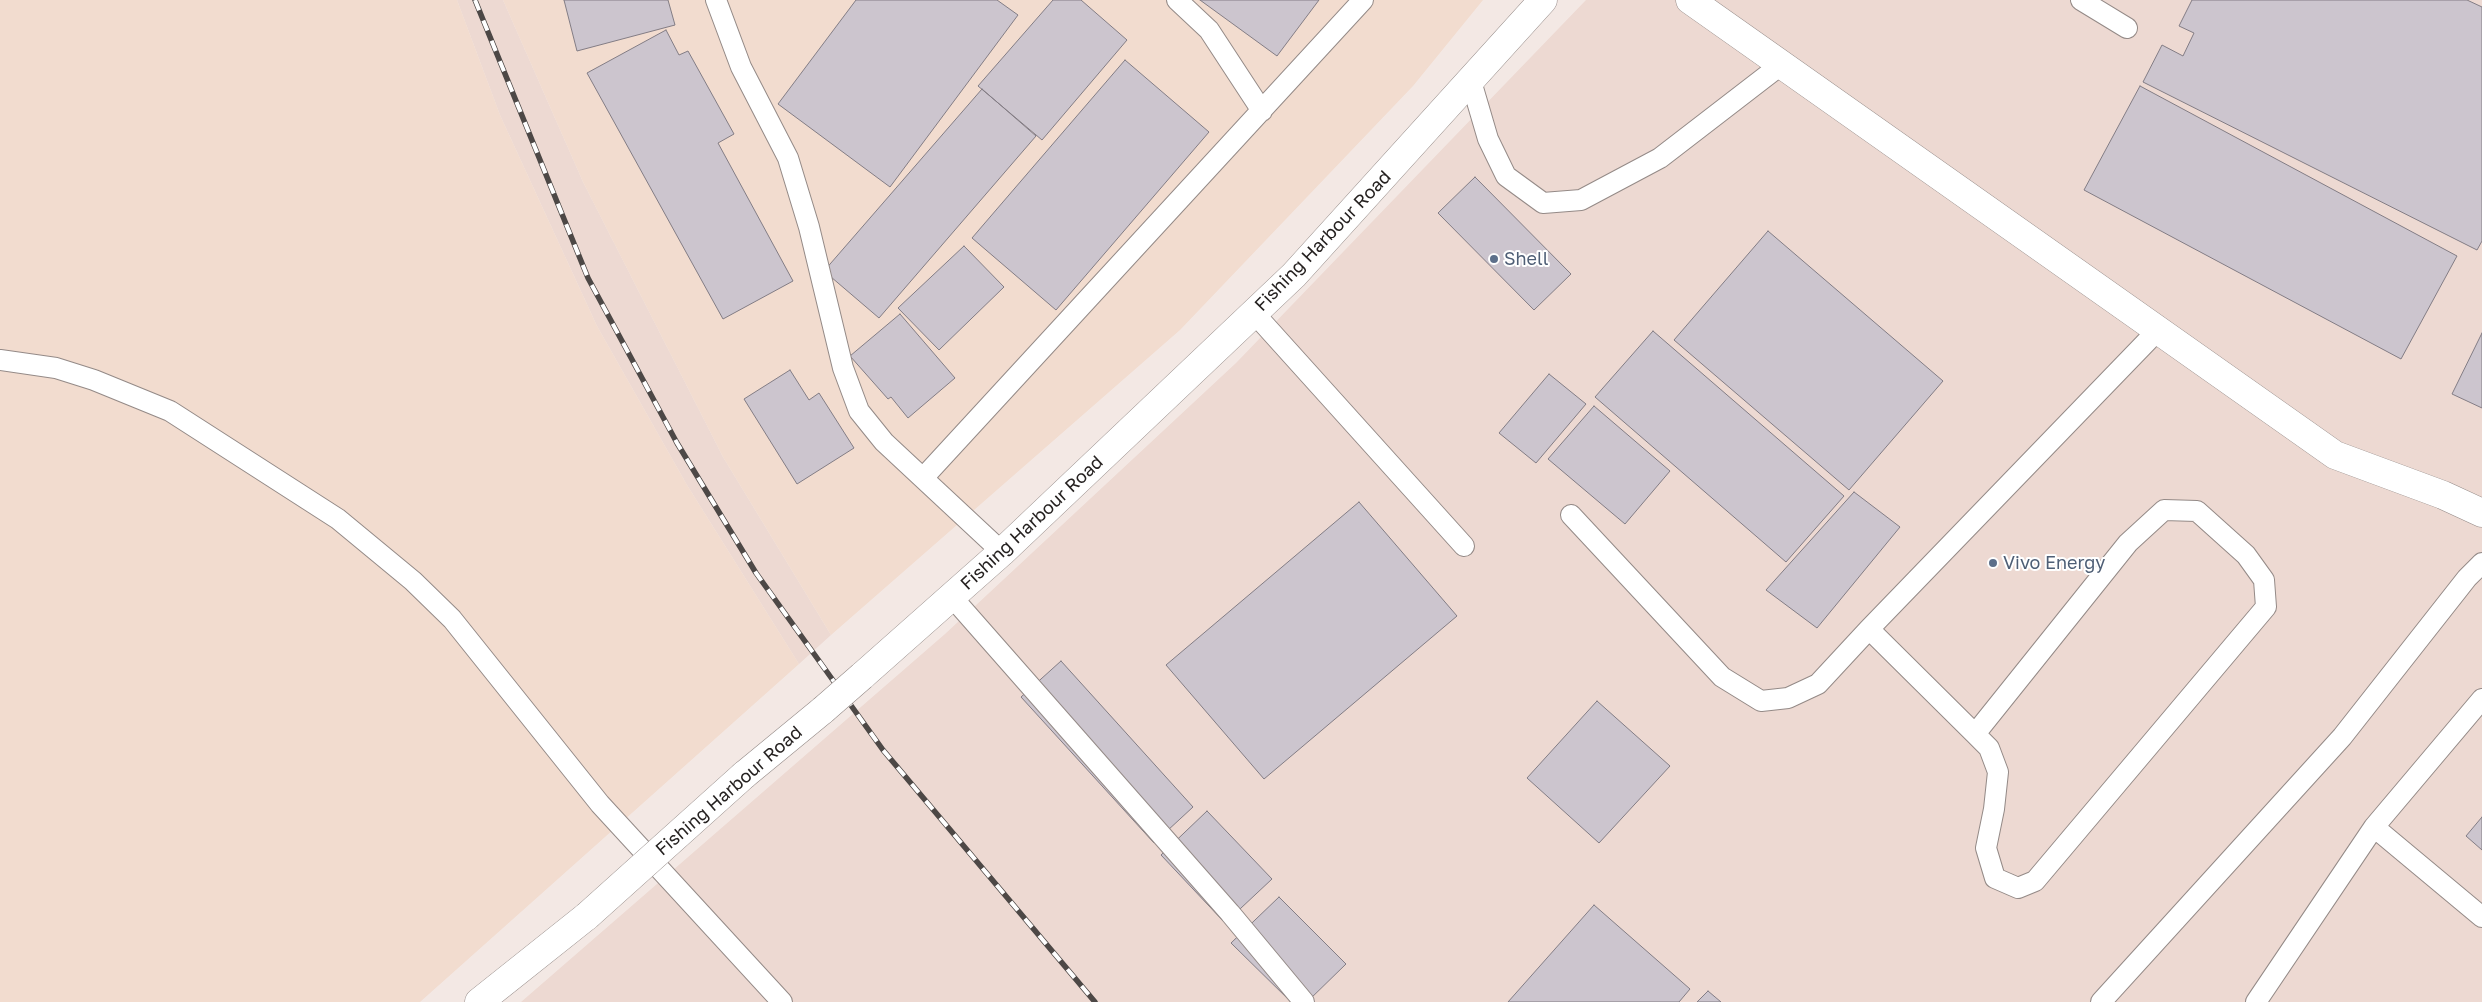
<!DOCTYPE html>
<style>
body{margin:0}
canvas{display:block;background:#f3e8e4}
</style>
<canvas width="2482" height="1002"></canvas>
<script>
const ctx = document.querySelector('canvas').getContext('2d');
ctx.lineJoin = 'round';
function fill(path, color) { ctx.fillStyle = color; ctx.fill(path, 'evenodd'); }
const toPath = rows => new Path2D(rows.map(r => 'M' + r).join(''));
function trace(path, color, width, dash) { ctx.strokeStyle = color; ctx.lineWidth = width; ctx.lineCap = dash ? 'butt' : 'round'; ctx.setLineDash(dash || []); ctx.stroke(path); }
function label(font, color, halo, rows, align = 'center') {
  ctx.font = font + ' "Golos Text",sans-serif'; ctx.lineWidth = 4; ctx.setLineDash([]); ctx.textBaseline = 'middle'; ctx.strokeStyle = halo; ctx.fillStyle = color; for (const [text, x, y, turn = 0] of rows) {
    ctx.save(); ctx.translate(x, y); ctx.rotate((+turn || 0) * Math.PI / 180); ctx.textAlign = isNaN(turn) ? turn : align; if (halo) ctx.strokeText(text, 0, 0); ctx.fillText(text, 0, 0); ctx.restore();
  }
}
fill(toPath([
 [457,0,503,0,583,182,723,457,831,635,799,664,687,485,597,326,500,115],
 [1586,0,2482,0,2482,1002,521,1002,945,634,1236,363]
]), '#edd9d2');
fill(toPath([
 [0,0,457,0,500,115,597,326,687,485,799,664,420,1002,0,1002],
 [503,0,1483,0,1413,86,1180,330,831,635,723,457,583,182]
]), '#f2dccf');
const building = toPath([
 [564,0,668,0,675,25,577,51,564,0],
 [856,0,997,0,1018,15,890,187,778,104,856,0],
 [1053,0,1081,0,1127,40,1042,140,978,86,1053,0],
 [1200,0,1319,0,1277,56,1200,0],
 [2192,0,2467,0,2482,7,2482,241,2477,250,2143,82,2162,45,2183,56,2194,33,2179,26,2192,0],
 [666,30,679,55,688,51,734,134,718,143,793,281,723,319,587,73,666,30],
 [1125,60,1209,132,1056,310,972,238,1125,60],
 [2140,86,2457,256,2401,359,2084,190,2140,86],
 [982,89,1036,136,879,318,824,271,982,89],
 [1475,177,1571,274,1534,310,1438,213,1475,177],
 [1768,231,1943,381,1849,490,1674,340,1768,231],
 [964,246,1004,287,939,350,898,308,964,246],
 [900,314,955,378,908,418,891,397,888,399,850,356,900,314],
 [1653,331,1844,496,1786,562,1595,397,1653,331],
 [2482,333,2482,408,2452,394,2482,333],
 [790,370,809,400,819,393,854,448,797,484,744,399,790,370],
 [1549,374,1586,404,1536,463,1499,433,1549,374],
 [1594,406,1670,471,1625,524,1548,459,1594,406],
 [1854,492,1900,527,1817,628,1766,590,1854,492],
 [1359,502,1457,616,1264,779,1166,665,1359,502],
 [1061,661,1193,807,1154,843,1021,697,1061,661],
 [1597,701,1670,766,1599,843,1527,778,1597,701],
 [1207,811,1272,879,1225,923,1161,855,1207,811],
 [2482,817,2482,850,2466,836,2482,817],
 [1279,897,1346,964,1307,1002,1291,1002,1231,943,1279,897],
 [1594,905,1690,989,1679,1002,1508,1002,1594,905],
 [1708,991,1721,1002,1697,1002,1708,991]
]);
fill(building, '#ccc5ce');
trace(building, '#837d85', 1);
const lane = toPath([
 [716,0,741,67,788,158,809,227,843,368,859,411,884,442,1002,552],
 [1177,0,1209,30,1262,111],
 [2081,0,2127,28],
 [1471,81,1488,139,1506,176,1543,203,1581,200,1660,158,1782,64],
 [1254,313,1464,546],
 [0,360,56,368,94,380,170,411,338,519,413,581,452,619,600,804,782,1002],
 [923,478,1363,0],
 [1571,515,1722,677,1761,701,1788,698,1818,684,1869,629,2158,330],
 [952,597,1230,913,1304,1002],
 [1869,629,1975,734,1989,748,1998,772,1994,809,1986,848,1995,878,2018,888,2035,881,2266,607,2264,580,2246,555,2197,511,2164,510,2128,543,1975,734],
 [2374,827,2482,917],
 [2101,1002,2342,737,2467,578,2482,563],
 [2256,1002,2374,827,2482,699]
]);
const street = toPath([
 [1690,0,2335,455,2443,495,2482,513]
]);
const secondary = toPath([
 [862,676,1002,552,1294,275,1543,0],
 [744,775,823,710],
 [479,1002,587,916]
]);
trace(lane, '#948a87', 22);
trace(street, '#948a87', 29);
trace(secondary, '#948a87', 29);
trace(lane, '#fff', 20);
trace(street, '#fff', 28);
trace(secondary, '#fff', 28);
const rail = toPath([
 [475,0,588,278,677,443,756,573,883,750,1095,1002]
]);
trace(rail, '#4d4846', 5.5);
trace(rail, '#fff', 4, [11]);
const secondaryBridge = toPath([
 [823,710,862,676],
 [587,916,744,775]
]);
trace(secondaryBridge, '#948a87', 29, []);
trace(secondaryBridge, '#fff', 28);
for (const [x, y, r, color] of [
 [1494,259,5,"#5c6f8a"],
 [1993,563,5,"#5c6f8a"]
]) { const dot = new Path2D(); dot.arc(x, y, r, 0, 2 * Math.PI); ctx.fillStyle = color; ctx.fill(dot); trace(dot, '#fff', 2); }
label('18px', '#262221', '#fff', [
 ["Fishing Harbour Road",1323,241,-46],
 ["Fishing Harbour Road",1032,523,-43],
 ["Fishing Harbour Road",729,791,-41]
]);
label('18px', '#4e5e75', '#fff', [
 ["Shell",1504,259],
 ["Vivo Energy",2003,563]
], 'left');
</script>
